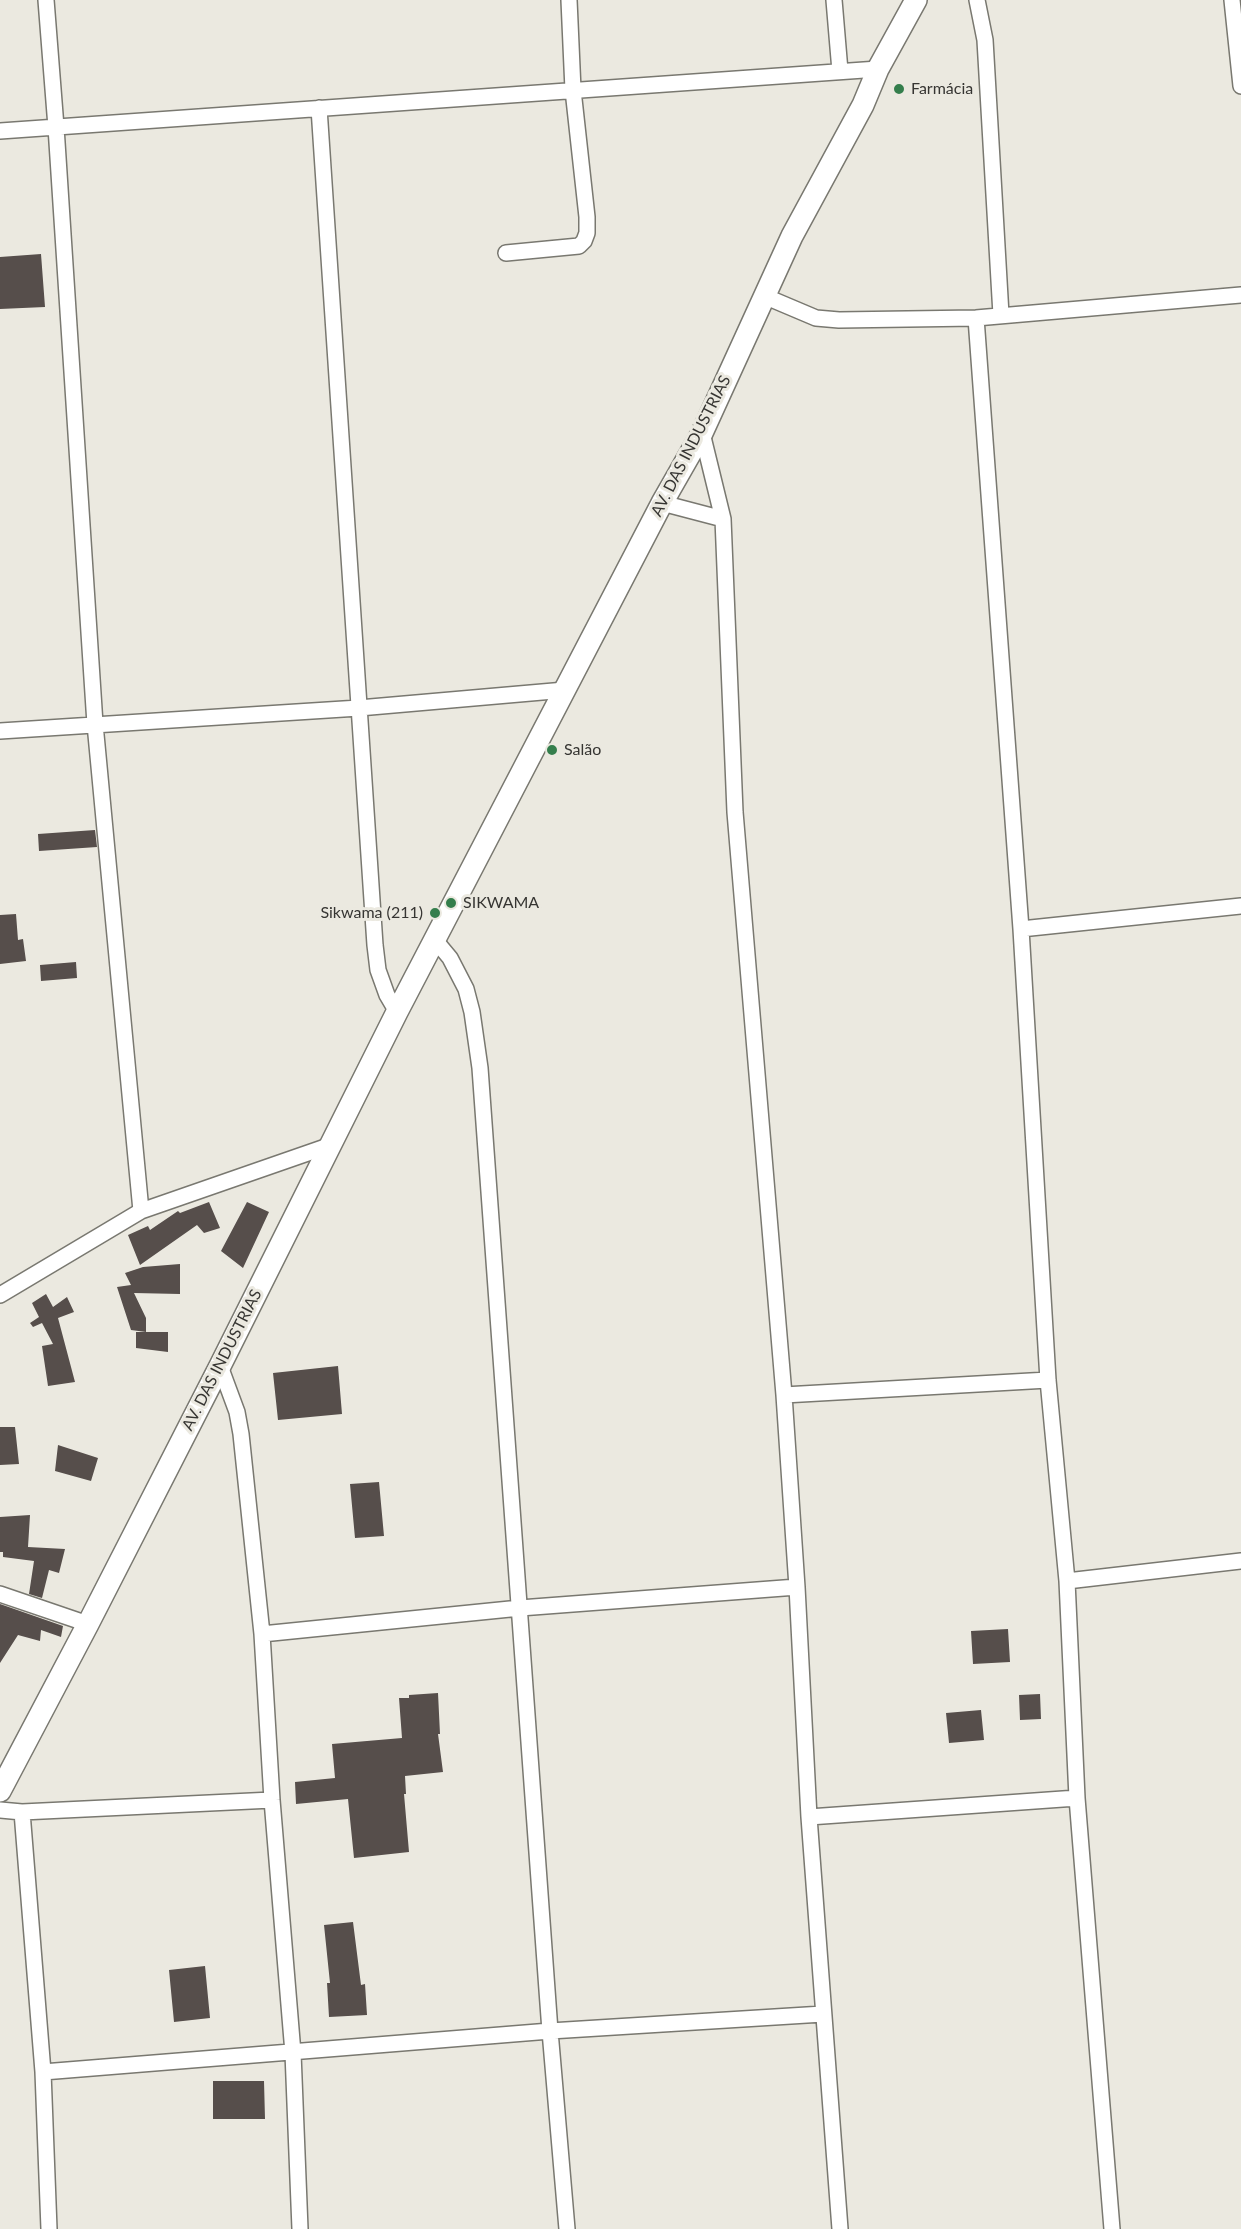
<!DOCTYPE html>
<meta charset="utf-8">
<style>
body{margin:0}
canvas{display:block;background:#ebe9e0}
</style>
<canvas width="1241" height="2229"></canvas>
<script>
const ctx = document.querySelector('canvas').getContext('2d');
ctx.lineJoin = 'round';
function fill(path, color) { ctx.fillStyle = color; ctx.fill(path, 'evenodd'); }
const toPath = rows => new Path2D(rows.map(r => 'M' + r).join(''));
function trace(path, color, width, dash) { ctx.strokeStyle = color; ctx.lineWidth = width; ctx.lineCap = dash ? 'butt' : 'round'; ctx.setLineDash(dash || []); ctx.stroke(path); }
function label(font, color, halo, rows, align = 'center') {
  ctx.font = font + ' Lato,sans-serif'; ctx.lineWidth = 6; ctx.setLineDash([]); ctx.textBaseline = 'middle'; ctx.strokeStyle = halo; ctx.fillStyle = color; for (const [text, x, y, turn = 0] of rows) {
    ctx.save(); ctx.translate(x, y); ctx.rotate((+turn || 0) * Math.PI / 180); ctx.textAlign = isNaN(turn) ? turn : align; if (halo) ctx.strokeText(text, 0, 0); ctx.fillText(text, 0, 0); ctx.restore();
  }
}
fill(toPath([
 [41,254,45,307,0,309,0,257],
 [95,830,97,847,39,851,38,834],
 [16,914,18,940,23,939,26,961,0,964,0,915],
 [76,962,77,978,41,981,40,965],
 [209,1202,220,1228,204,1233,197,1225,140,1265,128,1235,148,1226,150,1230,178,1211,180,1213],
 [247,1202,269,1212,243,1268,221,1251],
 [180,1264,180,1294,134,1293,146,1318,146,1332,131,1330,117,1287,131,1285,125,1273,143,1267],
 [46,1294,53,1307,67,1297,74,1312,58,1318,75,1382,48,1386,42,1346,53,1344,42,1323,33,1327,30,1323,39,1317,32,1303],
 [136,1332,168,1332,168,1352,136,1348],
 [338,1366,342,1414,278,1420,273,1373],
 [0,1427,15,1427,19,1464,0,1465],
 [58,1445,98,1458,91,1481,55,1471],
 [379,1482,384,1536,355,1538,350,1484],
 [30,1515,28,1547,65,1549,59,1573,49,1570,42,1598,29,1594,34,1561,3,1557,3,1552,0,1552,0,1517],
 [0,1604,63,1626,61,1637,41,1630,40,1641,18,1635,0,1663],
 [1008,1629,1010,1662,973,1664,971,1631],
 [438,1693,440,1734,438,1734,443,1772,405,1776,406,1794,404,1794,409,1852,354,1858,348,1799,296,1804,295,1782,335,1778,332,1744,402,1738,399,1698,409,1698,409,1695],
 [1040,1694,1041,1719,1020,1720,1019,1695],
 [981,1710,984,1740,949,1743,946,1713],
 [353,1922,361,1985,365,1984,367,2015,329,2017,327,1983,330,1983,324,1925],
 [205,1966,210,2018,174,2022,169,1970],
 [213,2081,264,2081,265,2119,213,2119]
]), '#564e4b');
const street = toPath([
 [46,0,56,127,95,724,141,1211],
 [834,0,840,71],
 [977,0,985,40,1001,315],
 [1232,0,1241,86],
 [319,108,375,945,378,970,387,995,397,1012],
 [0,131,878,69],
 [506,253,579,246,584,241,587,233,587,217,573,90,569,0],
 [764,296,816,318,839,320,976,318,1241,295],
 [976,318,1021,929,1048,1380,1067,1581,1077,1798,1112,2229],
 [702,433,723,519,735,812,784,1395,797,1587,809,1817,840,2229],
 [662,503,723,519],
 [0,731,359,708,565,690],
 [1021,929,1241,906],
 [435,940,450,958,466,989,472,1012,480,1068,550,2031,567,2229],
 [0,1295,141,1211,331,1145],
 [220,1366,237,1412,241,1434,262,1634,272,1800,293,2053,300,2229],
 [784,1395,1048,1380],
 [1067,1581,1241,1561],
 [0,1594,88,1624],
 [262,1634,520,1608,797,1587],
 [0,1810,22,1812,272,1800],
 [22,1812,43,2072,49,2229],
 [809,1817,1077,1798],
 [43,2072,550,2031,823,2014]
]);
const secondary = toPath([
 [0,1791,88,1624,220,1366,397,1012,662,503,702,433,792,236,863,105,878,69,916,0]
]);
trace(street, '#797870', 18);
trace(secondary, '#797870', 24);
trace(street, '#fff', 15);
trace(secondary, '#fff', 21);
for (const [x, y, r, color] of [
 [899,89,6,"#347e4c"],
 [552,750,6,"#347e4c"],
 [451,903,6,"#347e4c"],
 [435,913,6,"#347e4c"]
]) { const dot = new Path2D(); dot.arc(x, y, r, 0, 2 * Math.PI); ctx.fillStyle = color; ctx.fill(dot); trace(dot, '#ebe9e0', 2); }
label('16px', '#363532', '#ebe9e0', [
 ["Farmácia",911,89],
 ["Salão",564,750],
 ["SIKWAMA",463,903],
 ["Sikwama (211)",423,913,"right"]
], 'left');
label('16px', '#363532', '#ebe9e0', [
 ["AV. DAS INDUSTRIAS",691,446,-63],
 ["AV. DAS INDUSTRIAS",222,1360,-63]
]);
</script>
